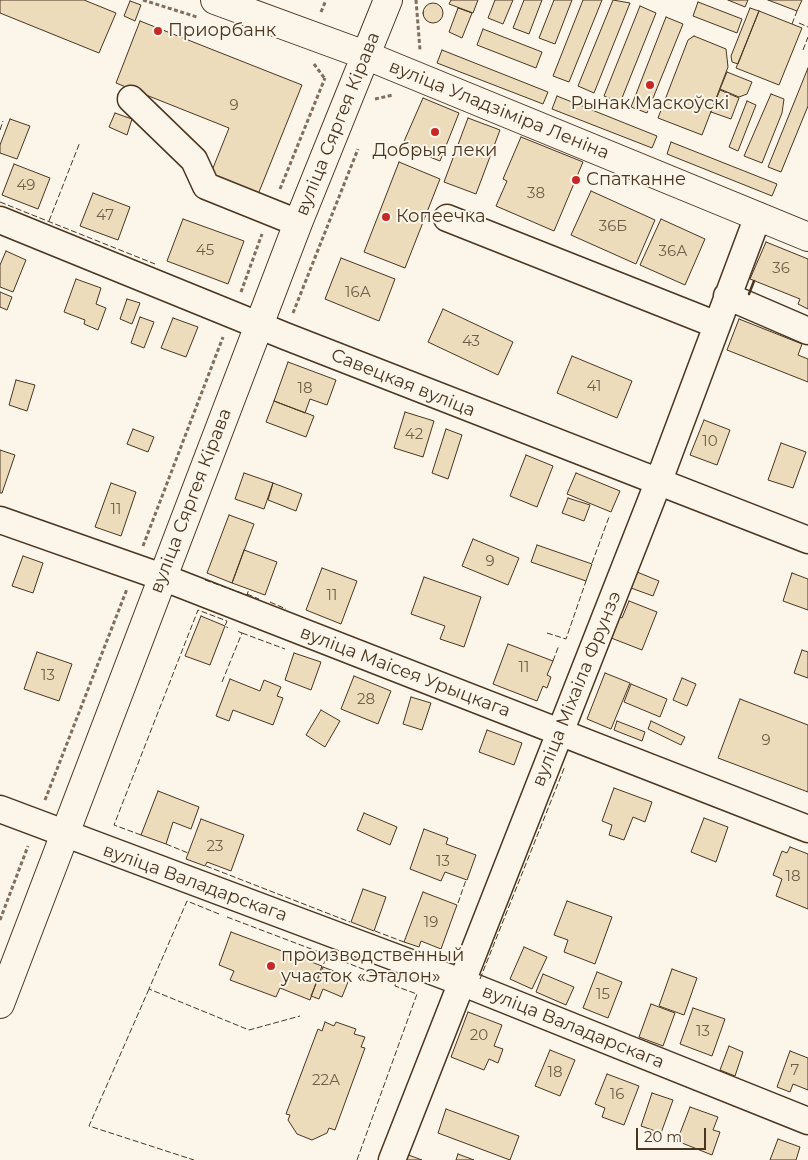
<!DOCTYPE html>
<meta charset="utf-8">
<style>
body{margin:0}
#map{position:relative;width:808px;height:1160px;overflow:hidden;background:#fbf6e9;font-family:Montserrat,sans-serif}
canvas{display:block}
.scale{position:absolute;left:636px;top:1128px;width:70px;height:22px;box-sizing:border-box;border:2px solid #4a3520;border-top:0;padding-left:6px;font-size:15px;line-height:18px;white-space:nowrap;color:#4a3520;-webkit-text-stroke:4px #fbf6e9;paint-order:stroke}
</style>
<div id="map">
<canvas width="808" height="1160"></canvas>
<div class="scale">20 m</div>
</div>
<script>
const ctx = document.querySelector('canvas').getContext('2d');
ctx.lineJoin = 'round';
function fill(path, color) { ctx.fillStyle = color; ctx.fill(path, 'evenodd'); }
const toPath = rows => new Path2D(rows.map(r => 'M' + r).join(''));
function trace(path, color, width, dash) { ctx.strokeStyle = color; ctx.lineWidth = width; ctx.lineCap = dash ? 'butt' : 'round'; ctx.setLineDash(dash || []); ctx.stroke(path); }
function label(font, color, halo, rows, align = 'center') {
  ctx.font = font + ' Montserrat,sans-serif'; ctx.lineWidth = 4; ctx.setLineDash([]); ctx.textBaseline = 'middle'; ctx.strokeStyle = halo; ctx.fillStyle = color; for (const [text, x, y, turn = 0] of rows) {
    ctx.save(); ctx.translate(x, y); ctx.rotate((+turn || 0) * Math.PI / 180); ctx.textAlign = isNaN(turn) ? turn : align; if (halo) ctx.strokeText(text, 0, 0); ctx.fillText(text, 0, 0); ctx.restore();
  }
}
const building = toPath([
 [0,0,84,0,116,13,99,53,0,13,0,0],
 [451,0,478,0,473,13,449,4,451,0],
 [495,0,513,0,503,24,488,18,495,0],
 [524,0,542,0,529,34,513,28,524,0],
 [554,0,572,0,555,44,539,38,554,0],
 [583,0,602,0,569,82,553,76,583,0],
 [613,0,630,3,594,93,578,86,613,0],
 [728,0,748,0,745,7,728,0],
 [768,0,802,0,797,11,768,0],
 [130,1,141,5,135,21,124,16,130,1],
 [698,2,742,19,737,33,693,16,698,2],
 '423 13a10 10 0 1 1 20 0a10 10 0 1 1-20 0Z',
 [640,6,656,13,620,103,604,96,640,6],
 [458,8,472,13,462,38,449,32,458,8],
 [750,8,759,11,738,64,732,62,731,56,750,8],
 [759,11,802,28,779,85,736,68,759,11],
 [666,17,683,24,647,113,631,107,666,17],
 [140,21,302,85,257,197,209,178,229,128,116,83,140,21],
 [483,29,542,52,536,68,477,45,483,29],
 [694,36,726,49,728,67,702,135,658,118,688,40,694,36],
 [442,50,548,92,543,104,437,63,442,50],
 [808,68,808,106,781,172,768,167,808,68],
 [727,72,752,82,747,94,739,97,720,89,727,72],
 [720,90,739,98,731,119,711,112,720,90],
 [771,94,784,99,782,113,762,163,744,156,771,94],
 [557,96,657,136,652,148,552,109,557,96],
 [423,98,459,113,440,161,402,146,423,98],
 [747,101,756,105,738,151,729,147,747,101],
 [115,113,132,119,127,135,109,127,115,113],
 [468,118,500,130,476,194,444,182,468,118],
 [10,119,30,126,17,159,0,153,0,145,10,119],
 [521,137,583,162,554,231,496,206,507,181,503,179,521,137],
 [671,142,777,184,772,196,667,154,671,142],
 [399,162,440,179,405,268,364,252,399,162],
 [14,164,50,178,38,209,2,195,14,164],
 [591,191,655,220,636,264,571,235,591,191],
 [93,193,130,207,118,240,80,226,93,193],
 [183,219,244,241,228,284,167,261,183,219],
 [661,219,705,239,685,285,640,265,661,219],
 [766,242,808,259,808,309,798,304,800,299,750,279,766,242],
 [6,251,26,260,13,292,0,287,0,265,6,251],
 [341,258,395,279,379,321,325,299,341,258],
 [76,279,101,288,96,304,106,308,98,330,84,324,85,320,64,312,76,279],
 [0,292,12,297,7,310,0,307,0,292],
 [127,299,140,303,132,324,120,319,127,299],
 [443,309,513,342,498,375,428,342,443,309],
 [140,317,154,322,144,348,131,343,140,317],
 [173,318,198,327,186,357,161,348,173,318],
 [739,319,802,344,798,355,808,359,808,382,727,350,739,319],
 [572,356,632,381,617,418,557,393,572,356],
 [288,362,336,380,327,405,310,399,305,413,274,401,288,362],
 [16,380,35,385,27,411,9,405,16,380],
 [274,401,314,416,306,437,266,422,274,401],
 [405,412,434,421,423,457,394,448,405,412],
 [704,420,730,430,717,465,690,455,704,420],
 [133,429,154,437,148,452,127,444,133,429],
 [446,429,462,435,448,479,432,473,446,429],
 [781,443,806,452,793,488,768,480,781,443],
 [0,450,15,455,2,493,0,493,0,450],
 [526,455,553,466,537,507,510,496,526,455],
 [244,473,273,483,264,509,235,499,244,473],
 [576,473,620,491,611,512,567,494,576,473],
 [111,483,136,492,121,536,95,527,111,483],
 [273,483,302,494,296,511,268,500,273,483],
 [568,498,590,505,584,521,562,513,568,498],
 [229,515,254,524,232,583,207,573,229,515],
 [473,539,519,558,508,585,462,566,473,539],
 [537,545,592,564,586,581,531,562,537,545],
 [244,550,277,562,265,595,232,583,244,550],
 [23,556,43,563,33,593,12,586,23,556],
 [322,568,357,581,341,624,306,610,322,568],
 [637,572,659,581,653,596,631,588,637,572],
 [792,573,808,579,808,610,783,601,792,573],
 [424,577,481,597,464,647,440,639,445,626,411,614,424,577],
 [629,601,657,612,642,650,606,636,614,615,622,618,629,601],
 [201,616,225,626,210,665,185,656,201,616],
 [508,644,553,661,547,675,551,677,547,688,543,686,537,701,493,684,508,644],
 [802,650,808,652,808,678,794,673,802,650],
 [37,652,72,664,59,701,24,689,37,652],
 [294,653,321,662,311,690,285,680,294,653],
 [605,673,630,683,611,729,587,719,605,673],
 [354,676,391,691,378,724,341,709,354,676],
 [682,678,696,684,687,706,673,700,682,678],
 [230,679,260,691,264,680,281,687,277,696,283,698,273,725,233,710,229,721,216,716,230,679],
 [631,684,667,699,660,717,624,702,631,684],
 [411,697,431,703,422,730,403,724,411,697],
 [740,699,808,725,808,792,718,758,740,699],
 [321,710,340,721,325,747,306,735,321,710],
 [617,721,645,732,642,741,614,730,617,721],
 [651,721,685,737,681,745,648,729,651,721],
 [487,730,522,743,514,765,479,752,487,730],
 [614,788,652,802,645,822,633,817,624,840,609,835,612,825,602,821,614,788],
 [158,791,199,807,191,829,173,822,166,844,141,835,158,791],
 [364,813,397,827,390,845,357,830,364,813],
 [704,818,728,827,716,862,691,852,704,818],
 [201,819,244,835,231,871,207,862,205,866,186,859,201,819],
 [424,829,448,838,446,844,476,855,467,880,445,872,441,881,410,869,424,829],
 [790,847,808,854,808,909,776,896,782,879,773,875,782,851,787,853,790,847],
 [363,889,386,897,374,931,351,922,363,889],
 [423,892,457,905,441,949,421,941,419,947,404,942,423,892],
 [567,901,612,917,595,964,564,952,568,940,554,935,567,901],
 [231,932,322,966,310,1000,280,988,276,997,230,980,234,971,219,965,231,932],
 [524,947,547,957,532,989,510,979,524,947],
 [323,967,350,977,342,997,323,989,319,999,311,996,323,967],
 [672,969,697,978,684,1015,659,1006,672,969],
 [597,972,622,982,608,1018,583,1008,597,972],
 [543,974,574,987,566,1005,536,992,543,974],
 [651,1004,675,1013,663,1046,639,1037,651,1004],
 [693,1008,725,1019,712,1056,680,1044,693,1008],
 [468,1012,502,1025,494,1046,503,1049,498,1063,489,1059,484,1070,451,1057,468,1012],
 [325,1022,334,1026,336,1022,356,1029,354,1034,365,1037,361,1047,365,1048,335,1130,329,1128,327,1133,312,1140,297,1134,288,1120,290,1115,286,1114,318,1029,322,1031,325,1022],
 [729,1046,743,1052,735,1076,720,1070,729,1046],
 [550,1050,575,1060,560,1096,535,1086,550,1050],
 [790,1051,808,1058,808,1090,793,1084,790,1092,777,1087,790,1051],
 [607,1074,639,1086,624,1125,602,1117,605,1108,595,1104,607,1074],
 [652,1093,673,1100,661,1133,641,1126,652,1093],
 [690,1107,718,1117,713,1130,720,1132,712,1155,677,1141,690,1107],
 [446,1109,519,1136,510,1160,438,1133,446,1109],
 [778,1139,800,1147,796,1160,770,1160,778,1139],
 [406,1154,422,1160,404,1160,406,1154],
 [458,1154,474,1160,456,1160,458,1154]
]);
fill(building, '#ecdcbc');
trace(building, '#4a3520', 1);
const minor = toPath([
 [131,99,194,160,206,186,298,223],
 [447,218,717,325],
 [0,220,285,336,808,540],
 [727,296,808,331],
 [0,520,162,577,808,829],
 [0,809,461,982,808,1121],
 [392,1160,658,483,758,216]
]);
const major = toPath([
 [215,0,365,55,808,237],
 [0,1004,298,223,388,0]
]);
trace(minor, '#4a3520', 29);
trace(major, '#4a3520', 30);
trace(toPath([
 [143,0,197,17],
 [416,0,420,50],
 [321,12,326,0],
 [314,64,325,79],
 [375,99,393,95],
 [280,189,325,78],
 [241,292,262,234],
 [293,313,358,149],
 [143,546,223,337],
 [45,800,127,589],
 [0,920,28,846]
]), '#7f6f5c', 3, [4, 2.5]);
trace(minor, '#fbf6e9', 26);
trace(major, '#fbf6e9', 28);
trace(toPath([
 [799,23,808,27],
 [792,24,797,11],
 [803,50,808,37],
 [0,130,3,121],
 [0,202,155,264],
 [49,221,80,142],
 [592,563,609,517],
 [205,580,247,595,249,589],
 [247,594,259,599],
 [270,602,286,609],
 [242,633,285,649],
 [547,633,566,639,586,581],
 [553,661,559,645],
 [222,682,242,633,237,631],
 [141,835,114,825,198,610,227,621,225,626,228,628],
 [166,844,188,853],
 [206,866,350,922],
 [458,903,466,880],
 [219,914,187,901,149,989,249,1030,300,1016],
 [227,917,327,955,323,966],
 [375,931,404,942],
 [327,955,396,982,395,986,417,994,357,1160],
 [480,979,565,766],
 [149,989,89,1126,194,1160]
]), '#4a3520', 1, [6, 2.5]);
trace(toPath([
 [749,294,754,281]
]), '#4a3520', 2.5);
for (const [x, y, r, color] of [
 [158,31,5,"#c62828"],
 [650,85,5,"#c62828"],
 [435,132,5,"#c62828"],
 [576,180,5,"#c62828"],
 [386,217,5,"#c62828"],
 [271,966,5,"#c62828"]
]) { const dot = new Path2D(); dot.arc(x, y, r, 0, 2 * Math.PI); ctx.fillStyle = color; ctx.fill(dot); trace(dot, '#fbf6e9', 2); }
label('15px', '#725f47', null, [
 ["9",234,106],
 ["49",26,186],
 ["38",536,194],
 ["47",105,216],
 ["36Б",613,227],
 ["45",205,251],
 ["36А",673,252],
 ["36",781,269],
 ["16А",358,293],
 ["43",471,342],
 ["41",594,387],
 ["18",305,389],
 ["42",414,435],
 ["10",710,442],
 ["11",116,510],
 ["9",490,562],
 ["11",332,596],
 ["11",524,668],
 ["13",48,676],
 ["28",366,700],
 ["9",766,741],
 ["23",215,847],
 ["13",443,862],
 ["18",793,877],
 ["19",431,923],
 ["15",603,995],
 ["13",703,1032],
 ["20",479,1036],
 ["7",795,1071],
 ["18",555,1073],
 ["22А",326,1081],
 ["16",617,1095]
]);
label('18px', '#4a3520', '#fbf6e9', [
 ["Приорбанк",168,31],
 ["Рынак Маскоўскі",650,104,"center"],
 ["Добрыя леки",435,151,"center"],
 ["Спатканне",586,180],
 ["Копеечка",396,217],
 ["производственный",281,956],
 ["участок «Эталон»",281,977]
], 'left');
label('18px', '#4a3520', '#fbf6e9', [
 ["вуліца Уладзіміра Леніна",499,110,22],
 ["вуліца Сяргея Кірава",338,124,-68],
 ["Савецкая вуліца",403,383,22],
 ["вуліца Сяргея Кірава",191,501,-69],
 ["вуліца Маісея Урыцкага",405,672,21],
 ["вуліца Міхаіла Фрунзэ",577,689,-68],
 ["вуліца Валадарскага",195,883,20],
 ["вуліца Валадарскага",573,1027,22]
]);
</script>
